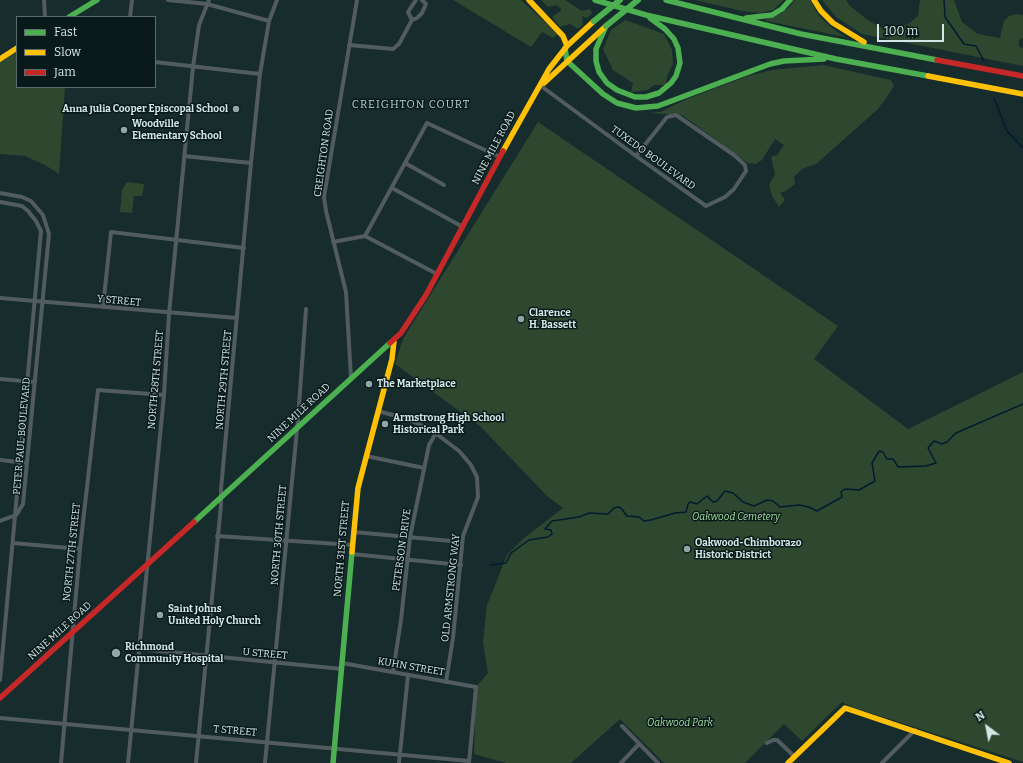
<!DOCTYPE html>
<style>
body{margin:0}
#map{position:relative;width:1023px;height:763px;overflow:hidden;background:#172c2c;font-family:Bitter,serif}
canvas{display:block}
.legend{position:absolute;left:16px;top:16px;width:140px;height:72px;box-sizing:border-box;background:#0a1a1a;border:1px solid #5a6c6c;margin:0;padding:5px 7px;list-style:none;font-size:12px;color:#d2e7e6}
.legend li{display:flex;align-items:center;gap:8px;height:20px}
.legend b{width:20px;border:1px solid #5a6c6c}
.north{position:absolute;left:967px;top:707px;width:40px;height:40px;-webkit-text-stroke:3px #0a1a1a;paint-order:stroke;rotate:328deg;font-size:11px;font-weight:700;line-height:16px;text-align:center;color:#d2e7e6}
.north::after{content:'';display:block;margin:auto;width:14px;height:18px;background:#d2e7e6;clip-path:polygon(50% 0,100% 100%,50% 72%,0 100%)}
.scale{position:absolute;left:877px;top:24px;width:67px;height:18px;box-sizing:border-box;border:2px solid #d2e7e6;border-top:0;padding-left:5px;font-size:12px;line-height:14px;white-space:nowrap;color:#d2e7e6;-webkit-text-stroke:3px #0a1a1a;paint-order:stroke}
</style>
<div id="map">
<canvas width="1023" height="763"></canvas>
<ul class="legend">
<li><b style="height:5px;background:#4caf50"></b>Fast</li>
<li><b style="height:5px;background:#ffc107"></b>Slow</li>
<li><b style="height:5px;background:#c62828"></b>Jam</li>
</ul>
<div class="north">N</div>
<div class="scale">100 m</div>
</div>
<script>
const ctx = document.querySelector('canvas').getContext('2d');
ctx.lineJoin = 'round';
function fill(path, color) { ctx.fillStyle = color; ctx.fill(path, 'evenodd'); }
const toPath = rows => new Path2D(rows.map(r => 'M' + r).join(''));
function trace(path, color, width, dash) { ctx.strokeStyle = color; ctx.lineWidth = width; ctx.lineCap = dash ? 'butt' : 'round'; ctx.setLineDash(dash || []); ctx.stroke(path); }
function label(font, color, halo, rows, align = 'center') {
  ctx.font = font + ' Bitter,serif'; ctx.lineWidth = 3; ctx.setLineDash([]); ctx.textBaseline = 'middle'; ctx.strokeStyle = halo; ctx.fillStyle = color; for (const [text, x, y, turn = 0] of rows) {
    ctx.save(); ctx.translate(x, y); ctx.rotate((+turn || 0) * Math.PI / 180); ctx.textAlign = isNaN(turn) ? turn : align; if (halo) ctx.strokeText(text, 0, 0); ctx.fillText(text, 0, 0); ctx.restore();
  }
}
fill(toPath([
 [453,0,521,0,558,34,553,38,542,32,531,47],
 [541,0,565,0,582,11,590,9,592,13,587,18,582,16,583,25,578,29,570,24,560,27,552,17,562,10,557,5,548,7],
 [695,0,784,0,773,10,760,13,742,11],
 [794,0,810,0,819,16,832,28,845,37,766,21,766,19,781,14,791,5],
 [822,0,846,0,850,6,869,21,882,28,895,29,910,23,918,16,920,0,954,0,962,22,971,29,978,34,1000,38,1004,21,1009,16,1017,14,1023,15,1023,38,1019,40,1019,47,1023,48,1023,66,862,34,836,17],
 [625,20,664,34,672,50,673,64,667,76,666,85,654,85,648,90,631,92,633,83,613,70,603,49,611,30],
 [17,52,17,87,65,87,59,174,45,165,25,156,0,154,0,62],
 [823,65,891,80,894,86,887,97,877,110,816,164,802,169,794,177,795,184,786,191,780,193,785,200,779,207,772,196,769,185,775,174,771,157,777,155,784,145,775,139,762,160,756,164,748,163,682,115,648,113,660,112,687,99,748,76,772,70],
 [538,122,838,326,814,359,908,429,1023,372,1023,762,852,707,842,702,802,741,784,724,745,763,664,763,620,719,571,763,506,763,474,754,476,687,488,673,483,642,487,605,507,555,523,539,563,508,547,496,481,427,395,364,403,339],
 [127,182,144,184,142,196,134,196,132,213,120,212,122,190]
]), '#2e4830');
trace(toPath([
 [944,0,945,17,964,44,976,46,984,61],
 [994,98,1007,131,1023,148],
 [491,565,506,563,511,553,529,540,548,537,552,534,551,530,545,529,552,521,579,517,589,513,608,514,614,508,618,507,621,508,627,516,639,517,644,521,651,520,675,513,686,512,688,504,690,502,697,504,707,496,713,502,717,501,725,491,733,493,743,502,754,506,767,500,773,501,780,507,799,505,809,507,817,511,842,497,841,492,845,489,859,490,875,481,872,463,879,451,883,452,887,459,893,459,898,467,926,466,936,463,928,448,934,441,942,444,947,442,956,433,1023,404]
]), '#021b31', 1.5);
trace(toPath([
 [44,0,45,17],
 [168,0,207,4,269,21],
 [130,17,132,0],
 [412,20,408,12,416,0],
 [349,45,393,49,399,44,412,20,417,18,422,13,426,4,422,0],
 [155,62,260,74],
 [541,86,636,156,706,206,725,197,734,189,746,171,745,165,734,155,676,115,667,117,636,156],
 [184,156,251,163],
 [405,163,444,185],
 [392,188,463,227],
 [0,193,22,197,31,201,43,215,49,234,23,504,17,514],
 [0,202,22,206,28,211,36,221,41,231,0,680],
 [365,236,427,123,500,157],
 [333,242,365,236,437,274],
 [0,298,237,318],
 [103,307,111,232,244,248],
 [351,378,346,292,326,211,324,197,357,0],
 [0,379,35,382],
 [378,411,407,419,430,429,459,451,471,465,477,477,478,497,463,536,453,638,446,682],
 [366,456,424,468],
 [0,460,27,463],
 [0,521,16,515],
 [354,532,462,542],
 [217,536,353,545],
 [13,543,80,549],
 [352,554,461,565],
 [139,649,342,669],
 [342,663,476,687,469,763],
 [393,672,401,620,410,537,429,445,436,433],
 [0,718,469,761],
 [622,726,658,763],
 [767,743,773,740,777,740,795,757],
 [61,763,80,549,98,390,164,395],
 [128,763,164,395,169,314,193,67,199,25,209,0],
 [196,763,221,505,221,489,251,163,260,74,269,21,277,0],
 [265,763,298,419,306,309],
 [399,763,408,675],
 [621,763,639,744],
 [882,763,915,730]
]), '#525c60', 4);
trace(toPath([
 [595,0,646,15,836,59,928,76],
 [666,0,801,34,937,60],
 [69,17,97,0],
 [746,18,772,15,782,9,790,0],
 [606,26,596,49,596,61,599,72,607,83,617,90,635,97,646,97,659,93,671,83,676,76,680,63,678,48,674,39,665,29,650,18],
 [565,48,567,61,603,94,617,103,636,108,658,106,770,64,784,61,824,59],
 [194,522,390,343],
 [333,763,352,552]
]), '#4caf50', 5.5);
trace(toPath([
 [529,0,563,36,567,46],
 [814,0,821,11,833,23,864,42],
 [0,59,17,48],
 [928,76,1023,94],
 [544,83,606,26],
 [503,151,549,69,567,46,594,21],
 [352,552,358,488,392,359,394,341],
 [788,763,845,708,1009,763]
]), '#ffc107', 5.5);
trace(toPath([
 [937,60,1023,76],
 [390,343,401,333,426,295,503,151],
 [0,698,194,522]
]), '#c62828', 5.5);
trace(toPath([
 [594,21,620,0],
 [606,26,638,0]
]), '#4caf50', 6);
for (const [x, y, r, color] of [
 [236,109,4,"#91a6a5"],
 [124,130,4,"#91a6a5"],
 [521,319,4,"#91a6a5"],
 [369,384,4,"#91a6a5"],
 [385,424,4,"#91a6a5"],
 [687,549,4,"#91a6a5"],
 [160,615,4,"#91a6a5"],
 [116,653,5,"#91a6a5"]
]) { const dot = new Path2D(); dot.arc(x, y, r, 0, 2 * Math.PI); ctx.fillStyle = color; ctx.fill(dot); trace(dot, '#0a1a1a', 1.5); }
label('bold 10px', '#d2e7e6', '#0a1a1a', [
 ["Anna Julia Cooper Episcopal School",228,109,"right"],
 ["Woodville",132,124],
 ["Elementary School",132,136],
 ["Clarence",529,313],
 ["H. Bassett",529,325],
 ["The Marketplace",377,384],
 ["Armstrong High School",393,418],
 ["Historical Park",393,430],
 ["Oakwood-Chimborazo",695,543],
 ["Historic District",695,555],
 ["Saint Johns",168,609],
 ["United Holy Church",168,621],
 ["Richmond",125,647],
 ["Community Hospital",125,659]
], 'left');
label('10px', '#d2e7e6', '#0a1a1a', [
 ["NINE MILE ROAD",494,148,-62],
 ["CREIGHTON ROAD",324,153,-82],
 ["TUXEDO BOULEVARD",653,158,36],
 ["Y STREET",119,301,5],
 ["NORTH 28TH STREET",156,380,-85],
 ["NORTH 29TH STREET",224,380,-85],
 ["NINE MILE ROAD",299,413,-43],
 ["PETER PAUL BOULEVARD",22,436,-85],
 ["NORTH 30TH STREET",279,535,-85],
 ["NORTH 31ST STREET",342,549,-85],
 ["PETERSON DRIVE",402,550,-82],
 ["NORTH 27TH STREET",72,552,-84],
 ["OLD ARMSTRONG WAY",451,588,-84],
 ["NINE MILE ROAD",60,631,-42],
 ["U STREET",265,654,5],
 ["KUHN STREET",411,667,10],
 ["T STREET",235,731,5]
]);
label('italic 10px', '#a4dfa1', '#0a1a1a', [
 ["Oakwood Cemetery",736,517],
 ["Oakwood Park",680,723]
]);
ctx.letterSpacing = '1px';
label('11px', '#add6d6', '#0a1a1a', [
 ["CREIGHTON COURT",411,105]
]);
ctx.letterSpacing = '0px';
</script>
